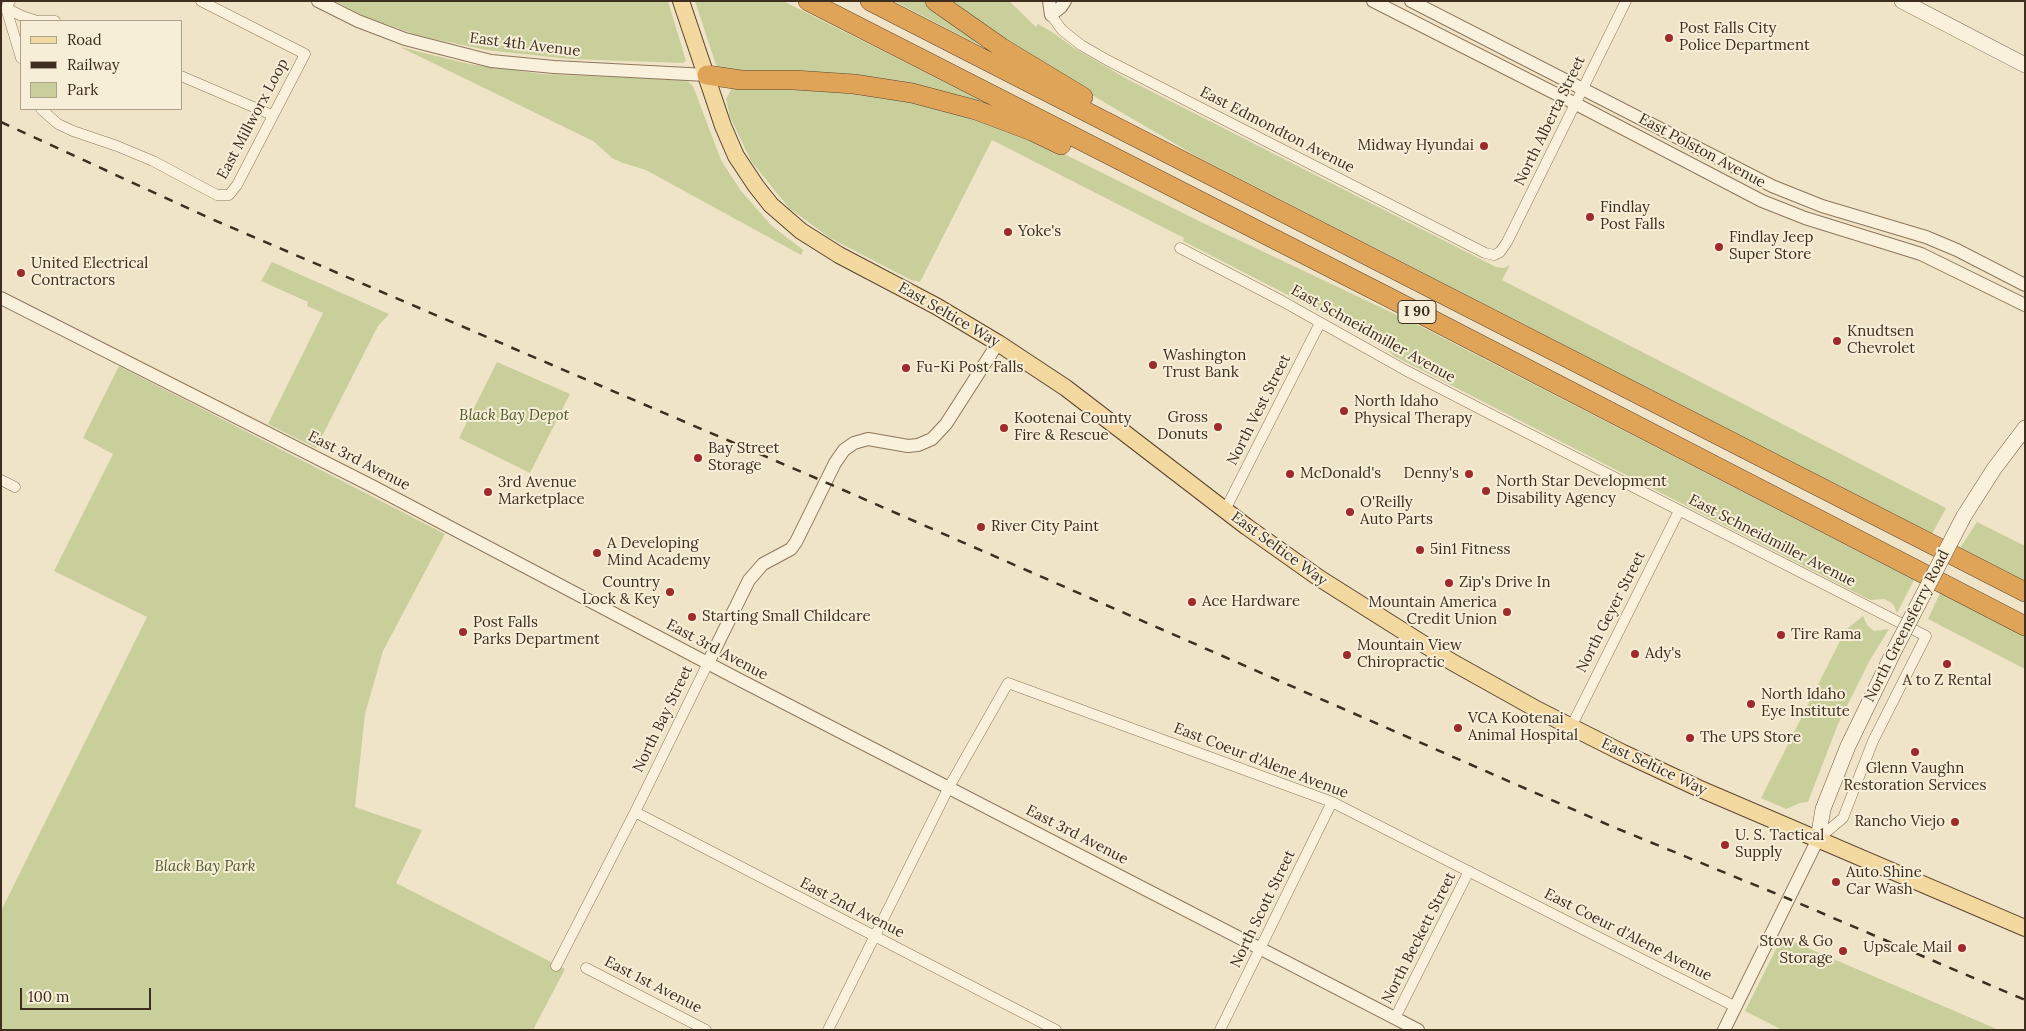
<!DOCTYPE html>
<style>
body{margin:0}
#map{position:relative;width:2026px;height:1031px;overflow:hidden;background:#f0e4c8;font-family:Lora,serif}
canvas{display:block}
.frame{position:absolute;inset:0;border:2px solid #3d2e20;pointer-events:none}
.legend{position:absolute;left:20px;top:20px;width:162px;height:90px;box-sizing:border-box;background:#f7eed8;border:1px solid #ada18e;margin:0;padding:6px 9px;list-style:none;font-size:15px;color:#3d2e20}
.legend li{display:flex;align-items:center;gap:10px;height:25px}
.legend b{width:25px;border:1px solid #ada18e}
.scale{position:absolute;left:20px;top:988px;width:131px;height:22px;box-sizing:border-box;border:2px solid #3d2e20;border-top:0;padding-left:6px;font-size:15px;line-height:18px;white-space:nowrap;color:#3d2e20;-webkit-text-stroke:4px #f7eed8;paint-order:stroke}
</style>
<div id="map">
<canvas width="2026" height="1031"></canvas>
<div class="frame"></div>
<ul class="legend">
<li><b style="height:6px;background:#f3d9a0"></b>Road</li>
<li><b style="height:6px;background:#3d2e20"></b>Railway</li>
<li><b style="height:14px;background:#c9cf9b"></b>Park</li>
</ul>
<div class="scale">100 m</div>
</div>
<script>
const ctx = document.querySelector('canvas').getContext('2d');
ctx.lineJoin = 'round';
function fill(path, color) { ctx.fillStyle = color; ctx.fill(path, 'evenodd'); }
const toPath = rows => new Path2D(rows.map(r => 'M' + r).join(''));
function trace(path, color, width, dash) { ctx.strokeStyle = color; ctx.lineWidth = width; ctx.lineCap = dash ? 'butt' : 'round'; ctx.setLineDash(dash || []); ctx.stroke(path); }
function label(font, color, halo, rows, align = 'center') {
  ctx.font = font + ' Lora,serif'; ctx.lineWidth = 4; ctx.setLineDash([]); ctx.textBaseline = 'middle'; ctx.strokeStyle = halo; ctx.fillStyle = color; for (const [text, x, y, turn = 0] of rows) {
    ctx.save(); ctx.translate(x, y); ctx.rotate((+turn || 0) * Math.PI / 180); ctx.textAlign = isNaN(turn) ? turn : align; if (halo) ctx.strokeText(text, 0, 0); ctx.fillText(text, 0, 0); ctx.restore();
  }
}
fill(toPath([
 [335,1,668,1,686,61,682,63,570,59,486,50,420,36,366,17],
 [695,1,783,1,1006,113,725,70,716,65],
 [894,1,927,1,991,49,971,41],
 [944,1,1009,1,1036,27,1038,24,1052,32,1074,48,1127,79,1496,267,1504,268,1510,265,1502,280,1946,508,1932,534,1196,156,1085,91],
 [400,47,469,64,542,74,686,80,693,86,721,160,741,191,771,225,803,250,801,255,646,170,623,163,612,158,593,141],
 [769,85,920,100,1028,136,1209,226,1418,325,1914,580,1897,613,1893,604,1890,602,1884,599,1870,600,1394,356,1381,343,1183,241,1184,238,992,140,920,282,911,280,830,238,789,208,751,161,730,117,726,99,732,88,740,86],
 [272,262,389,314,378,326,316,448,268,424,323,313,307,306,308,302,261,281],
 [497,362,570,394,530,473,459,438],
 [119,366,445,534,383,651,365,714,355,807,422,830,396,883,565,969,533,1030,1,1030,1,911,147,617,54,571,113,454,83,438],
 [1977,522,2025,546,2025,581,1960,548],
 [1940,593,2025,636,2025,669,1928,619],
 [1863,616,1867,625,1874,631,1889,629,1870,660,1838,724,1808,802,1800,803,1786,809,1761,798,1842,637,1849,627],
 [1782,937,1999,1030,1782,1030,1745,1011]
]), '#c9cf9b');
const minor = toPath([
 [10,1,6,8,21,58],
 [6,8,22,16,37,21,55,21],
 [1051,15,1062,30,1081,45,1107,60,1485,253,1494,255,1500,252,1507,242,1626,1],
 [181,76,272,115],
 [41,109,58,124,73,131,117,146,153,161,217,195,229,195,237,185,305,54,201,1],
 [1180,248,1282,301,1405,370,1494,416,1926,636,1873,741,1843,818,1818,839],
 [1,480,15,487],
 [1225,510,1320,323],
 [1571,727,1679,511],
 [635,812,1056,1030],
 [556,966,635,812,708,663],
 [586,968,706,1030],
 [1395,1018,1469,871],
 [828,1030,949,787,1008,683,1332,802,1736,1007],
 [1220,1030,1332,802]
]);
const tertiary = toPath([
 [318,1,358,21,405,39,491,61,554,67,707,75],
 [1049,1,1051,15,1061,7,1065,1],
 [1373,1,1576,104,1762,201,1805,218,1921,254,2025,305],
 [1411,1,1772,186,1822,206,1926,237,1957,250,2025,285],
 [1,298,372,486,736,678,1418,1030],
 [708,663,749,580,763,564,791,549,796,542,835,463,844,450,854,443,868,439,908,446,918,445,932,439,946,424,998,343],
 [1724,1030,1818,839]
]);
const secondary = toPath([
 [1902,1,2025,65],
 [1964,516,1994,469,2025,428],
 [1818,839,1823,809,1848,746,1895,649]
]);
const primary = toPath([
 [681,1,723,126,736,156,756,186,771,205,801,231,839,255,936,306,998,343,1066,388,1247,527,1319,578,1452,662,1538,710,1623,753,1698,788,2025,928]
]);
const motorway = toPath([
 [808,1,1388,297,2025,626],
 [870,1,2025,592],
 [935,1,1002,48,1083,97],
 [707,75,741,80,794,80,854,84,912,93,976,110,1032,131,1061,145]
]);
trace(minor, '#8d765c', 11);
trace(tertiary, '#8d765c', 14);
trace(secondary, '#6f573f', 16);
trace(primary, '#5b4430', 18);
trace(motorway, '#5b4430', 20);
trace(minor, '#faf1dc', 10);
trace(tertiary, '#faf1dc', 12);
trace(secondary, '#faf1dc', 15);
trace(primary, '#f3d9a0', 16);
trace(motorway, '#e0a458', 19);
trace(toPath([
 [1,122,207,217,825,482,1611,826,1789,899,2025,1000]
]), '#3d2e20', 2.5, [9, 9]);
const secondaryBridge = toPath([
 [1895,649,1964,516]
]);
trace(secondaryBridge, '#6f573f', 16, []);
trace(secondaryBridge, '#faf1dc', 15);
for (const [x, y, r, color] of [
 [1669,38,5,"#9e2a2b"],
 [1484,146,5,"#9e2a2b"],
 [1590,217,5,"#9e2a2b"],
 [1008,232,5,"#9e2a2b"],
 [1719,247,5,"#9e2a2b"],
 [21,273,5,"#9e2a2b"],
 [1837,341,5,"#9e2a2b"],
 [1153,365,5,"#9e2a2b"],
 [906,368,5,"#9e2a2b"],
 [1344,411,5,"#9e2a2b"],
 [1218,427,5,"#9e2a2b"],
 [1004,428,5,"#9e2a2b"],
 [698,458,5,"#9e2a2b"],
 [1290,474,5,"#9e2a2b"],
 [1469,474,5,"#9e2a2b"],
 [1486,491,5,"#9e2a2b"],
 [488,492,5,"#9e2a2b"],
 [1350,512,5,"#9e2a2b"],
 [981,527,5,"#9e2a2b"],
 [1420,550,5,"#9e2a2b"],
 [597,553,5,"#9e2a2b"],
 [1449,583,5,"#9e2a2b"],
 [670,592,5,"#9e2a2b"],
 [1192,602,5,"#9e2a2b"],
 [1507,612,5,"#9e2a2b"],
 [692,617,5,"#9e2a2b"],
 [463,632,5,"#9e2a2b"],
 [1781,635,5,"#9e2a2b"],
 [1635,654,5,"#9e2a2b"],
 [1347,655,5,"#9e2a2b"],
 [1947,664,5,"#9e2a2b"],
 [1751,704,5,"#9e2a2b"],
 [1458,728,5,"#9e2a2b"],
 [1690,738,5,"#9e2a2b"],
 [1915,752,5,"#9e2a2b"],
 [1955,822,5,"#9e2a2b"],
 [1725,845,5,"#9e2a2b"],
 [1836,882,5,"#9e2a2b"],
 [1962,948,5,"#9e2a2b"],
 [1843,951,5,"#9e2a2b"]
]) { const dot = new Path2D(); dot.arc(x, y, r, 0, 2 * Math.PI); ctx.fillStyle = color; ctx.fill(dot); trace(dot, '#f7eed8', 2); }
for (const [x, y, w] of [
 [1417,312,38]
]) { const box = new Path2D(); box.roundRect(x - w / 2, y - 11.5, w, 23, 4); ctx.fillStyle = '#f7eed8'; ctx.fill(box); trace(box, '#3d2e20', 1); }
label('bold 14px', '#3d2e20', null, [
 ["I 90",1417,312]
]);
label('15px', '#3d2e20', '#f7eed8', [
 ["Post Falls City",1679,29],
 ["Police Department",1679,46],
 ["Midway Hyundai",1474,146,"right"],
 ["Findlay",1600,208],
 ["Post Falls",1600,225],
 ["Yoke's",1018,232],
 ["Findlay Jeep",1729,238],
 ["Super Store",1729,255],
 ["United Electrical",31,264],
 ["Contractors",31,281],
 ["Knudtsen",1847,332],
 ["Chevrolet",1847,349],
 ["Washington",1163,356],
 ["Trust Bank",1163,373],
 ["Fu-Ki Post Falls",916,368],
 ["North Idaho",1354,402],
 ["Physical Therapy",1354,419],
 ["Gross",1208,418,"right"],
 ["Donuts",1208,435,"right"],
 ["Kootenai County",1014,419],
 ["Fire & Rescue",1014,436],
 ["Bay Street",708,449],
 ["Storage",708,466],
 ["McDonald's",1300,474],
 ["Denny's",1459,474,"right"],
 ["North Star Development",1496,482],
 ["Disability Agency",1496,499],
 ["3rd Avenue",498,483],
 ["Marketplace",498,500],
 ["O'Reilly",1360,503],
 ["Auto Parts",1360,520],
 ["River City Paint",991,527],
 ["A Developing",607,544],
 ["Mind Academy",607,561],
 ["5in1 Fitness",1430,550],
 ["Country",660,583,"right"],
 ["Lock & Key",660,600,"right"],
 ["Zip's Drive In",1459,583],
 ["Ace Hardware",1202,602],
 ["Mountain America",1497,603,"right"],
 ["Credit Union",1497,620,"right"],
 ["Starting Small Childcare",702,617],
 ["Post Falls",473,623],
 ["Parks Department",473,640],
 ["Tire Rama",1791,635],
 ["Mountain View",1357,646],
 ["Chiropractic",1357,663],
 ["Ady's",1645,654],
 ["A to Z Rental",1947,681,"center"],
 ["North Idaho",1761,695],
 ["Eye Institute",1761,712],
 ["VCA Kootenai",1468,719],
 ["Animal Hospital",1468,736],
 ["The UPS Store",1700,738],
 ["Glenn Vaughn",1915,769,"center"],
 ["Restoration Services",1915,786,"center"],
 ["Rancho Viejo",1945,822,"right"],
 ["U. S. Tactical",1735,836],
 ["Supply",1735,853],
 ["Auto Shine",1846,873],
 ["Car Wash",1846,890],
 ["Stow & Go",1833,942,"right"],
 ["Storage",1833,959,"right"],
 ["Upscale Mail",1952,948,"right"]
], 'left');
label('15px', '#3d2e20', '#f7eed8', [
 ["East 4th Avenue",525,45,7],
 ["East Millworx Loop",253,119,-62],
 ["North Alberta Street",1550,121,-64],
 ["East Edmondton Avenue",1277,130,27],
 ["East Polston Avenue",1702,151,28],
 ["East Seltice Way",949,315,30],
 ["East Schneidmiller Avenue",1373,334,29],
 ["North Vest Street",1259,410,-63],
 ["East 3rd Avenue",359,461,27],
 ["East Schneidmiller Avenue",1772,541,27],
 ["East Seltice Way",1279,549,36],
 ["North Geyer Street",1611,612,-63],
 ["North Greensferry Road",1907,626,-63],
 ["East 3rd Avenue",717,650,28],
 ["North Bay Street",663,719,-64],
 ["East Coeur d'Alene Avenue",1261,761,21],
 ["East Seltice Way",1654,767,25],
 ["East 3rd Avenue",1077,835,27],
 ["East 2nd Avenue",852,908,27],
 ["North Scott Street",1263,909,-64],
 ["East Coeur d'Alene Avenue",1628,935,27],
 ["North Beckett Street",1419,938,-63],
 ["East 1st Avenue",653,985,27]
]);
label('italic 15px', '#4d5a26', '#f7eed8', [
 ["Black Bay Depot",514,416],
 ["Black Bay Park",205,867]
]);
</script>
